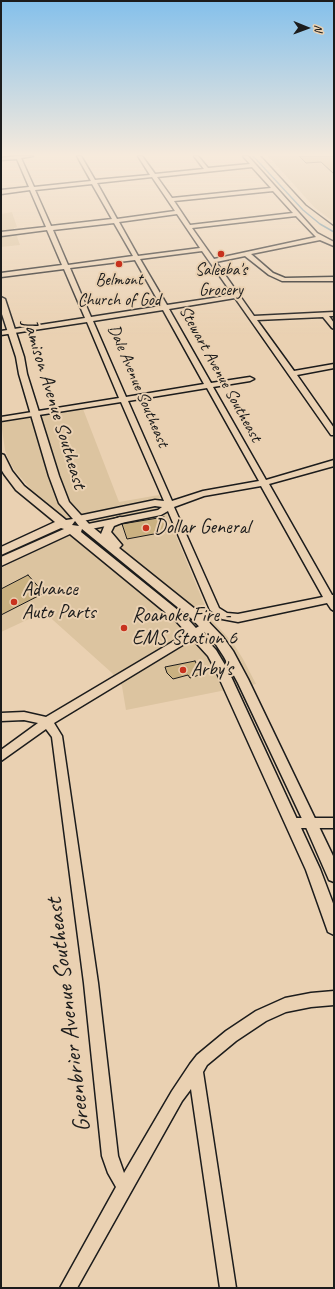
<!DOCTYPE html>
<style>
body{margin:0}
#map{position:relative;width:335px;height:1289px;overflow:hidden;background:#ead1b2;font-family:Caveat,sans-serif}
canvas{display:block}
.frame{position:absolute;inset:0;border:2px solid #1c1c1c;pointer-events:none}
.north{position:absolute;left:287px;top:8px;width:40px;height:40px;-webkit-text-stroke:3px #ead1b2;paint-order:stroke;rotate:91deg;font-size:11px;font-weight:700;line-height:16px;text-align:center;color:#1c1c1c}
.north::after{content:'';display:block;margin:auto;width:14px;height:18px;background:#1c1c1c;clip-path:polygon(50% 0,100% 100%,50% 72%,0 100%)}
</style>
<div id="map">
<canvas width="335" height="1289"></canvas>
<div class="frame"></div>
<div class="north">N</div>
</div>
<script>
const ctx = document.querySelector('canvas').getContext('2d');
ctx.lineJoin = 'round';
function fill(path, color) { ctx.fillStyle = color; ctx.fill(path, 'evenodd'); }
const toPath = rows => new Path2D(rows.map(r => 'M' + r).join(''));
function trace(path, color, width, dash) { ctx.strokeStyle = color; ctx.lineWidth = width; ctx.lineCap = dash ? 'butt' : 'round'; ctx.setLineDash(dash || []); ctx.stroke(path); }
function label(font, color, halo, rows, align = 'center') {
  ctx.font = font + ' Caveat,sans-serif'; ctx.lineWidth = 4; ctx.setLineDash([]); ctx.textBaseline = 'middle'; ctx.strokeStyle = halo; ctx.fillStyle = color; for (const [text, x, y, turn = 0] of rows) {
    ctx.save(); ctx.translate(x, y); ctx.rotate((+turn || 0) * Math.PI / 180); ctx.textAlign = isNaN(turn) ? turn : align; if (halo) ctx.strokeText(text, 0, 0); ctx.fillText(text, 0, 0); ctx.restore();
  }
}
fill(toPath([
 [268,156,334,156,334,222,315,208],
 [12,212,17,227,14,228,20,245,1,247,1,214],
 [83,409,119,502,159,495,210,618,233,643,243,659,256,684,126,710,122,686,112,673,44,612,1,632,1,568,68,536,19,494,30,488,15,471,9,461,5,450,1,422]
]), '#dcc4a0');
trace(toPath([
 [253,156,303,210,320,224,334,232]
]), '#60899b', 1.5);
const building = toPath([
 [299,156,334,156,334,174,321,162,306,163,299,156],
 [164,517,170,531,127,539,122,524,164,517],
 [28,575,44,593,1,615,1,589,28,575],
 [195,661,202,674,190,678,188,675,173,679,167,673,165,667,195,661]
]);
fill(building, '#cab181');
trace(building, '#1c1c1c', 1);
const minor = toPath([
 [16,156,33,156,21,158,34,187,91,181,77,156,81,156,95,180,150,175,138,156,142,156,155,174,204,169,194,156,198,156,208,168,250,164,243,156,248,156,317,233,334,242,334,246,320,240,251,254,273,273,285,278,334,277,334,281,282,281,269,275,245,256,216,262,254,316,334,312,334,316,329,316,334,323,334,329,332,328,323,317,257,320,294,371,334,364,334,368,297,375,334,428,334,435,331,435,235,298,169,309,211,383,250,377,254,379,250,381,213,387,266,480,334,460,334,466,269,484,332,595,334,595,334,611,331,609,327,603,238,622,222,619,210,610,168,511,161,515,86,530,83,529,82,527,83,525,158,510,162,507,155,506,78,522,74,519,78,516,155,500,164,501,121,402,1,421,1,417,119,398,87,322,1,335,1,331,85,318,64,269,1,277,1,273,62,265,47,230,1,236,1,232,46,227,30,190,1,194,1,190,29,187,17,159,1,160,1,158,16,156],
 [252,167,271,188,172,198,157,177,252,167],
 [152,177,175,211,117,219,97,183,152,177],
 [92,184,112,219,51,226,35,190,92,184],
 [273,191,293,213,190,225,174,201,273,191],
 [177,214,200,248,138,256,119,222,177,214],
 [296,216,316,237,214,259,192,228,296,216],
 [114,223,133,256,68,265,53,230,114,223],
 [202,251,233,295,167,305,140,259,202,251],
 [135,260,161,306,91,317,70,268,135,260],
 [163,310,204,384,126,397,93,321,163,310],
 [207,388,259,481,203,491,172,501,128,401,207,388],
 [261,486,323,597,238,614,227,613,219,608,174,507,204,496,261,486],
 [206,622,209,623,211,626,209,629,54,723,62,736,98,983,118,1156,124,1173,172,1091,190,1064,197,1055,226,1031,256,1011,285,998,311,993,334,991,334,1005,311,1007,286,1012,266,1021,236,1041,207,1065,203,1072,236,1288,220,1288,191,1089,182,1101,77,1288,60,1288,116,1187,108,1173,102,1156,84,983,52,737,46,729,1,761,1,750,38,723,24,720,1,721,1,713,24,712,46,717,206,622],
 [293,818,334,818,334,828,293,828,289,827,287,823,289,819,293,818]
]);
const major = toPath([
 [1,297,5,299,24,357,27,374,59,476,69,502,90,525,101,534,106,522,120,517,124,518,125,520,124,522,114,526,111,532,122,545,119,548,200,613,223,637,233,651,248,679,334,858,334,882,329,880,305,825,238,683,224,657,215,643,192,619,82,529,81,532,184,615,216,650,228,670,320,869,334,906,334,935,328,932,306,870,216,671,208,656,176,621,70,534,1,566,1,557,64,529,61,528,1,555,1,547,55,522,16,490,4,474,1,469,1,454,4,455,12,471,24,486,66,520,73,519,59,503,49,476,19,374,16,357,1,311,1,297],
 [75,521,79,526,72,525,75,521]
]);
trace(minor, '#1c1c1c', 3);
trace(major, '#1c1c1c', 3);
fill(minor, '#ead1b2');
fill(major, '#ead1b2');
trace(toPath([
 [261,156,306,205,334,226]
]), '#1c1c1c', 1.5);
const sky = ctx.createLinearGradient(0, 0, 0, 336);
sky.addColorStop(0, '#84c0eb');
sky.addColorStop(0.46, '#f6eadc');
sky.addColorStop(1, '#f6eadc00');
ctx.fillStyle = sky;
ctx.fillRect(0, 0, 335, 336);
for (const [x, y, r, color] of [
 [221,254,4,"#c8321e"],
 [119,264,4,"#c8321e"],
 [146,528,4,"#c8321e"],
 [14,602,4,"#c8321e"],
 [124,628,4,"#c8321e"],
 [183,670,4,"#c8321e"]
]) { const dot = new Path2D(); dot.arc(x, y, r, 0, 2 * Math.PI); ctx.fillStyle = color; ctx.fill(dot); trace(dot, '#ead1b2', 1.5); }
label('17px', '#1c1c1c', '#ead1b2', [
 ["Saleeba's",221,271],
 ["Grocery",221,291],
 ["Belmont",119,281],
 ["Church of God",119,301]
]);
label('17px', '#1c1c1c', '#ead1b2', [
 ["Stewart Avenue Southeast",220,374,61],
 ["Dale Avenue Southeast",138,386,67]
]);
label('20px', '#1c1c1c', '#ead1b2', [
 ["Jamison Avenue Southeast",54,404,73]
]);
label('20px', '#1c1c1c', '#ead1b2', [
 ["Dollar General",154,528],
 ["Advance",22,590],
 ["Auto Parts",22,613],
 ["Roanoke Fire -",132,616],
 ["EMS Station 6",132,639],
 ["Arby's",191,670]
], 'left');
label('24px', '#1c1c1c', '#ead1b2', [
 ["Greenbrier Avenue Southeast",69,1015,-97]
]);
</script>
